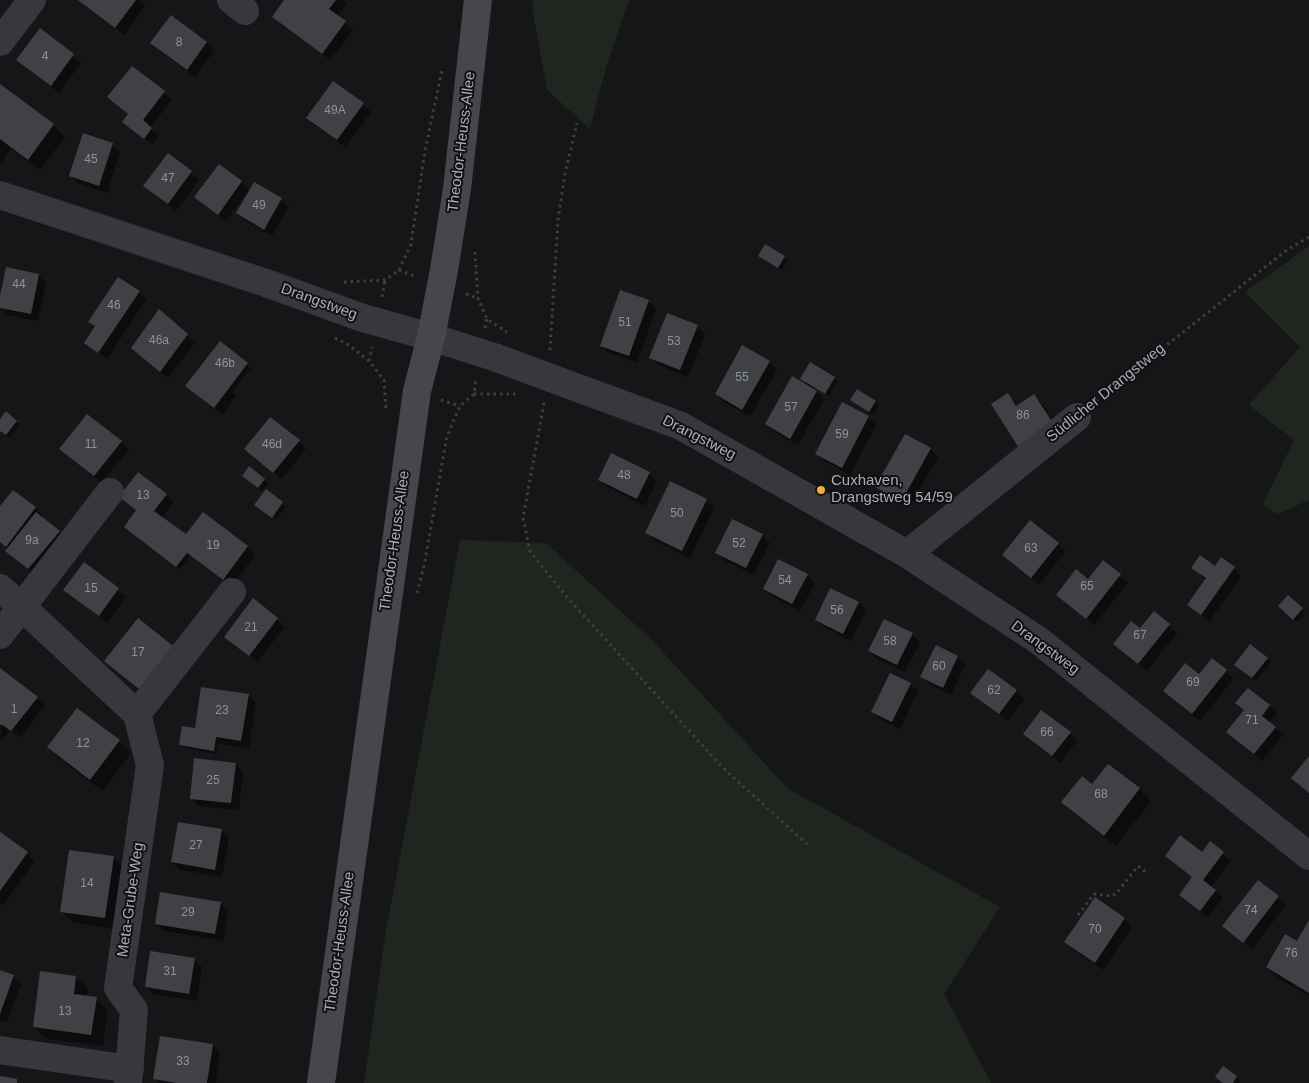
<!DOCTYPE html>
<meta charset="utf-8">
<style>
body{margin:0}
canvas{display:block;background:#161618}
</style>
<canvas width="1309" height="1083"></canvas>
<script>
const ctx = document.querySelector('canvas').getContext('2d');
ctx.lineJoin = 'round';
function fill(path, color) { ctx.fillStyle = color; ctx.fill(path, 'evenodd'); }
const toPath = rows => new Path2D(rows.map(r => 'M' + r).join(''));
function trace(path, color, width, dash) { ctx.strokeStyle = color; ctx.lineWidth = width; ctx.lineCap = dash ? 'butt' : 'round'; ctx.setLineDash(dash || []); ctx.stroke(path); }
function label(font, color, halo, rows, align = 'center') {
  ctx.font = font + ' Helvetica,sans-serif'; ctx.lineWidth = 4; ctx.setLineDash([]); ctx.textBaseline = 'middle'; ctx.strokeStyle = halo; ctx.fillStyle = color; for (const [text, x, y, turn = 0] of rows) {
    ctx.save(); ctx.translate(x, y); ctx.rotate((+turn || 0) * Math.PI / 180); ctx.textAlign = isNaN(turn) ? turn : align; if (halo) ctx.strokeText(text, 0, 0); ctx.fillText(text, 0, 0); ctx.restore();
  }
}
fill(toPath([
 [533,0,631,0,626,8,606,67,590,129,547,90,533,12],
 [1309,246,1309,500,1277,514,1263,504,1294,440,1249,405,1300,347,1245,292],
 [460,540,546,543,652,640,787,788,1000,907,944,994,991,1083,364,1083,385,936]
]), '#1e261f');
fill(toPath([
 [79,0,139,0,145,6,124,35],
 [286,0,344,0,347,3,337,16,353,30,330,60,281,25,273,17],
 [172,17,207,43,214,51,195,77,160,51,152,43],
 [40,30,81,63,59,93,18,60],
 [132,67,172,100,150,128,159,136,152,145,123,122,129,115,109,97],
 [0,86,53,125,65,137,40,170,11,149,0,164],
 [363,104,371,112,345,147,316,126,308,118],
 [112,144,120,152,107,193,78,183,70,175],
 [168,155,199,180,176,211,145,186],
 [219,166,241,182,250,191,281,199,289,207,272,236,245,221,237,213,248,194,247,193,226,221,196,197],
 [759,255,784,257,788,261,782,270],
 [38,275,46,283,38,321,7,315,0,308,0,302],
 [139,292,146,300,107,359,86,343,96,327,90,321],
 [648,301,656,309,637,363,609,353,602,346],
 [160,311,195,343,168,378,132,348],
 [697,326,705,334,688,377,658,365,651,357],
 [220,343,251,368,232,392,236,396,222,415,186,386],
 [769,362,777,370,750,416,724,402,716,394],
 [811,364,838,381,829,396,812,387,824,399,798,445,774,432,767,424,810,387,802,379],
 [1008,395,1018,406,1034,396,1042,403,1062,434,1028,455],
 [852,400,875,402,879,405,873,415],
 [843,404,869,417,876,425,850,475,824,461,816,453],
 [6,413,20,425,10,438,0,430,0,421],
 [906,436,930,449,938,457,909,508,885,494,877,487],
 [299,441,306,449,282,479,253,457],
 [121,442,129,449,102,483,61,449],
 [249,468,268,483,262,491,247,479],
 [139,473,174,502,162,518,186,536,203,514,248,547,255,555,231,587,190,556,180,569,129,530,137,511,121,497],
 [649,473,657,481,645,506,607,487,599,480],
 [13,491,35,508,43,516,42,518,66,539,36,576,14,558,8,549,0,543,0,508],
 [266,491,286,507,276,520,259,509],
 [706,500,714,508,690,558,654,540,646,532],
 [762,535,770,543,754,575,725,561,717,553],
 [1058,544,1066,551,1039,584,1012,563],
 [1103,562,1128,583,1094,625,1057,595,1088,580],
 [84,564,126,597,107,623,65,589],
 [1193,568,1234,568,1241,576,1209,622,1189,605,1206,580],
 [807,575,815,583,800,611,772,596,764,589],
 [1288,597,1306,613,1297,622,1283,610],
 [254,600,285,627,257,662,226,637],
 [858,603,866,610,851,641,824,627,816,619],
 [1154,613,1177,633,1147,671,1114,644,1141,630],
 [884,620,912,634,920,642,905,672,877,659,869,651],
 [936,647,958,657,965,665,951,695,930,685,922,677],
 [1267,659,1271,662,1256,681,1240,669],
 [0,669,45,705,20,738,10,730,1,742],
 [988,671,1016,691,1024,699,1008,721,980,700,972,693],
 [1226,671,1234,678,1200,721,1164,691,1200,676],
 [910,684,918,691,900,729,880,719,872,711],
 [248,695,256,703,249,748,218,744,217,754,184,748,180,745,196,729],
 [1237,703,1270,706,1277,713,1269,723,1283,735,1262,761,1228,732,1245,711],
 [77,710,119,741,131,753,102,791,60,759,48,747],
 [1070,733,1077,741,1060,763,1024,734],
 [235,764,243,772,239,810,199,806,191,798],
 [1108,765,1140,789,1151,801,1116,846,1075,814,1063,802,1092,785],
 [221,830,229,838,222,877,180,870,172,862],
 [0,834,27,853,35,861,3,905,0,902],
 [1210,843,1231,861,1211,887,1223,898,1208,918,1180,894,1193,878,1166,856,1202,854],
 [113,857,125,869,117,929,74,923,62,911],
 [1258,881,1286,905,1252,949,1231,933],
 [1095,899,1125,919,1132,927,1103,970,1074,950,1066,942],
 [220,903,228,911,223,941,164,931,156,923],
 [1309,922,1309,996,1279,979,1267,967,1297,943],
 [194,959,202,967,197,1001,154,994,146,986],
 [0,972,13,976,21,984,7,1023,0,1021],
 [76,977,88,988,86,997,96,998,108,1010,103,1046,46,1039,34,1027],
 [213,1045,220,1053,216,1083,159,1083,155,1079],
 [1223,1068,1237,1077,1240,1081,1239,1083,1224,1083]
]), '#0007');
fill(toPath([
 [78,0,136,0,115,28],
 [284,0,336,0,329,9,346,21,322,54,272,17],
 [171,15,207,42,187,70,150,43],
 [40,28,74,54,51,86,16,60],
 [132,66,165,91,143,120,152,128,144,139,122,122,128,114,107,97],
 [333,81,364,103,337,140,306,118],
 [0,84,54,124,28,160,0,139],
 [83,133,113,143,99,186,69,176],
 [168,153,192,171,168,204,143,186],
 [219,164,242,181,218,215,194,197],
 [254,182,282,198,264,230,236,213],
 [765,244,785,256,778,268,758,256],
 [6,267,39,274,31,314,0,308,0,296],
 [118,277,140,291,98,353,84,343,95,326,88,322],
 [620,290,649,300,629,356,600,346],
 [159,309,188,334,160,372,131,348],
 [667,313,698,325,680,370,649,358],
 [220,341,248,363,214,408,185,386],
 [742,345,770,361,742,410,715,394],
 [810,362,835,377,825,394,800,379],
 [792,376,817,391,790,439,765,424],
 [857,389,876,401,869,412,850,400],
 [1008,393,1016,406,1034,394,1055,426,1019,448,991,404],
 [842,402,869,416,842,468,815,454],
 [6,411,17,421,6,435,0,431,0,419],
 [87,414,122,441,94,476,59,449],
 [270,417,300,440,273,473,244,449],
 [905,434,931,448,901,502,875,487],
 [611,453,650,472,637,499,598,480],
 [249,466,265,479,258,488,242,476],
 [138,472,167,494,154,511,186,534,203,512,248,546,223,580,187,553,176,567,124,527,136,510,119,497],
 [670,481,707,499,682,551,645,533],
 [266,489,283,502,272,518,254,505],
 [13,490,36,507,6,547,0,542,0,506],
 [36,512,60,531,28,569,5,551],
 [732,519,763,534,746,568,715,553],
 [1030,520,1059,543,1031,578,1002,555],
 [1200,555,1215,566,1221,557,1235,567,1201,615,1187,605,1206,578,1191,568],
 [778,559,808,574,792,604,763,589],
 [1103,560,1121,574,1086,619,1056,595,1076,569,1088,579],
 [84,562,119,588,99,616,63,590],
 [830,588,859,602,843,634,815,620],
 [1288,595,1303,608,1293,620,1278,606],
 [253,598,278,618,249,656,224,637],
 [1154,611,1170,624,1138,664,1113,644,1131,621,1140,628],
 [138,618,173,646,139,689,104,661],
 [884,619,913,633,897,665,868,651],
 [1250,644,1268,658,1252,678,1234,665],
 [936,645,958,656,943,688,920,677],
 [1212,658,1227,670,1192,714,1163,691,1185,663,1199,674],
 [0,668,38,697,11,731,1,724,0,726],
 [988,669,1017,690,999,714,970,693],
 [890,673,911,683,892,722,871,712],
 [201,687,249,694,241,741,216,737,214,751,179,745,182,726,195,728],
 [1248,688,1270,705,1262,716,1276,727,1254,754,1226,732,1244,710,1235,703],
 [77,708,120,740,90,780,47,747],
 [1041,710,1071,732,1052,756,1023,734],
 [1309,756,1309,793,1291,778],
 [194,758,236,763,231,803,190,799],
 [1108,764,1140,788,1104,836,1061,802,1082,776,1092,784],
 [178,822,222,829,215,870,171,862],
 [0,832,28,852,0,891],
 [1180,835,1202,852,1210,841,1224,852,1203,880,1216,890,1200,911,1179,895,1192,877,1165,856],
 [69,850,114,856,105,918,60,912],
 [1258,880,1279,896,1243,943,1222,926],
 [160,892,221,902,215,934,155,924],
 [1095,897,1125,918,1095,963,1064,942],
 [1309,920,1309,993,1266,967,1285,934,1297,941],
 [150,951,195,958,189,994,145,987],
 [0,970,14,975,0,1014],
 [40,971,76,976,74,994,97,997,91,1035,33,1027],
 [160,1036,213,1044,207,1083,177,1083,153,1079],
 [1223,1066,1237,1076,1233,1083,1223,1083,1215,1077],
 [0,1076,17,1079,17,1083,0,1083]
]), '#404145');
trace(toPath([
 [475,252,478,298,487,319,507,332],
 [399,270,417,277],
 [344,282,385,280,399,270,411,244,425,151,442,70],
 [466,294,478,298],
 [382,297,385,280],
 [485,328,487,319],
 [335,338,349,345,369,361,384,380,386,410],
 [550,350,558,220,565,174,577,123],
 [369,361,372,347],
 [474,394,516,394],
 [441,400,460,406],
 [1096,401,1288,249,1309,237],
 [544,403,523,518,530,551,565,595,722,767,808,845],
 [417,593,424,566,447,436,460,406,474,394,476,379],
 [1078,915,1094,894,1110,896,1116,894,1138,866,1147,873]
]), '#3d3f44', 3, [2.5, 4]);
trace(toPath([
 [231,0,245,11],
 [0,42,32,0],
 [0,195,266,283,363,318,431,337,494,357,681,426,907,554,1038,640,1309,856],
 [907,554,1077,417],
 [0,588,22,607,137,714,150,765,118,988,134,1010,128,1083],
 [0,635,110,492],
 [137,714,232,592],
 [0,1050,130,1069]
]), '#37383d', 28);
trace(toPath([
 [321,1083,417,391,431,337,444,270,457,189,478,0]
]), '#45474d', 28);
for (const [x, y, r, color] of [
 [821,490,5,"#f2b134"]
]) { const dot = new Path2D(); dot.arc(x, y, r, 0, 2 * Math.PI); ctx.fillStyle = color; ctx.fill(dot); trace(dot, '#111113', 2); }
label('12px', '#8e929b', null, [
 ["8",179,43],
 ["4",45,57],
 ["49A",335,111],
 ["45",91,160],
 ["47",168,179],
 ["49",259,206],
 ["44",19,285],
 ["46",114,306],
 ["51",625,323],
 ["46a",159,341],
 ["53",674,342],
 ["46b",225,364],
 ["55",742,378],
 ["57",791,408],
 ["86",1023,416],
 ["59",842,435],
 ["11",91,445],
 ["46d",272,445],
 ["48",624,476],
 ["13",143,496],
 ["50",677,514],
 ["9a",32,541],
 ["52",739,544],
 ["19",213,546],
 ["63",1031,549],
 ["54",785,581],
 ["65",1087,587],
 ["15",91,589],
 ["56",837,611],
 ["21",251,628],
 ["67",1140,636],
 ["58",890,642],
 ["17",138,653],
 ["60",939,667],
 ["69",1193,683],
 ["62",994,691],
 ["1",14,710],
 ["23",222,711],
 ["71",1252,721],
 ["66",1047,733],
 ["12",83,744],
 ["25",213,781],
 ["68",1101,795],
 ["27",196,846],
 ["14",87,884],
 ["74",1251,911],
 ["29",188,913],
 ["70",1095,930],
 ["76",1291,954],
 ["31",170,972],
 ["13",65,1012],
 ["33",183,1062]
]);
label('15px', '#a8adb8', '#111113', [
 ["Theodor-Heuss-Allee",462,142,-83],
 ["Drangstweg",319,302,20],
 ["Südlicher Drangstweg",1106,393,-39],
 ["Drangstweg",699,438,27],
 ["Theodor-Heuss-Allee",395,541,-82],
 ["Drangstweg",1045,648,36],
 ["Meta-Grube-Weg",131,900,-82],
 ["Theodor-Heuss-Allee",340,942,-82]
]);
label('15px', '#a8adb8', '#111113', [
 ["Cuxhaven,",831,481],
 ["Drangstweg 54/59",831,498]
], 'left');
</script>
